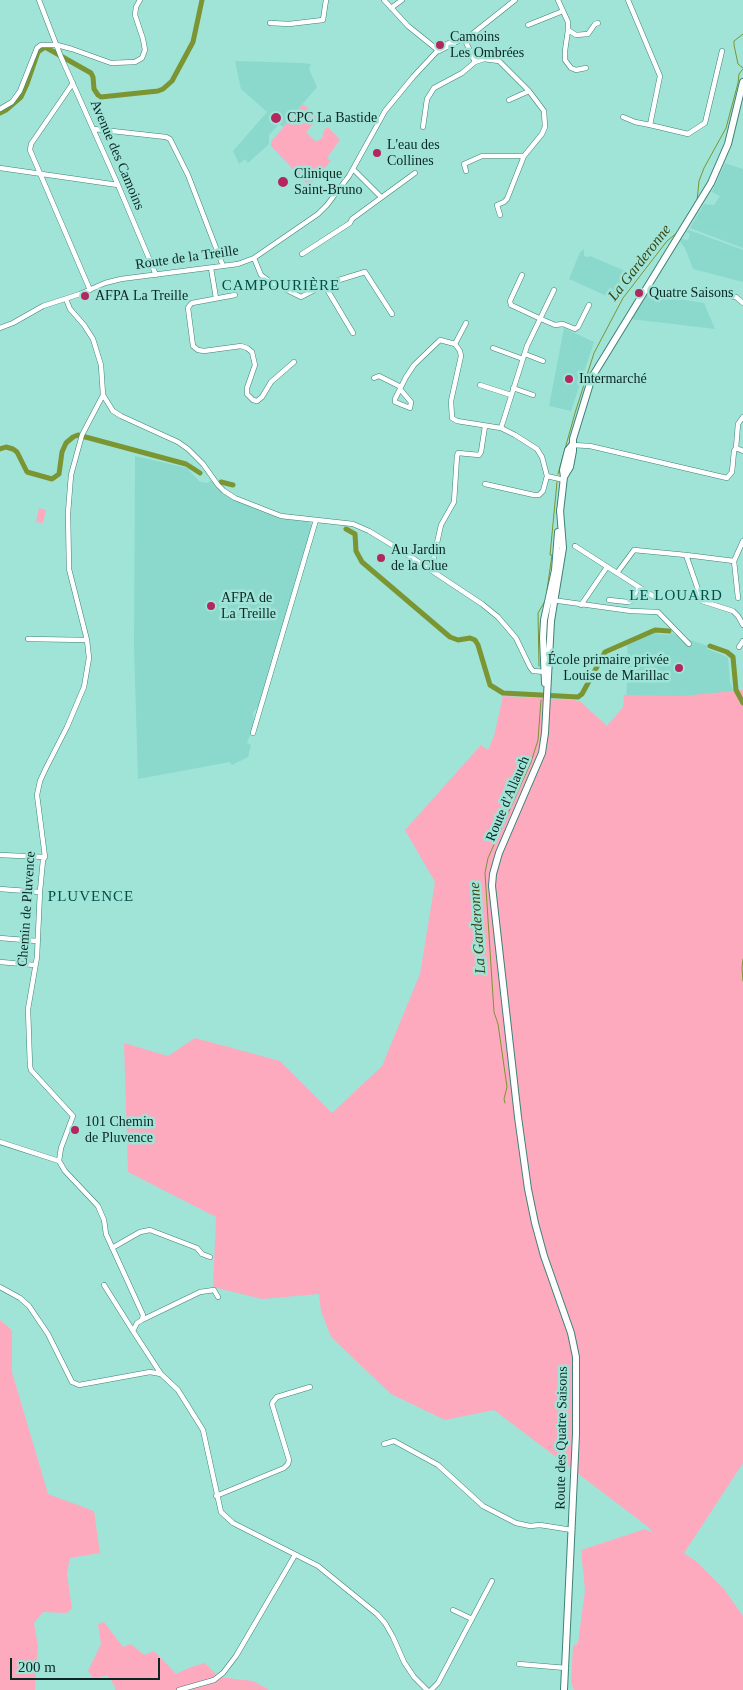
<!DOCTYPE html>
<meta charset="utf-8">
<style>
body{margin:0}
#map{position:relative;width:743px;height:1690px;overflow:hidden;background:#a0e4d8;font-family:"Times New Roman",serif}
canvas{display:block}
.scale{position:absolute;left:10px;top:1658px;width:150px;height:22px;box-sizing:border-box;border:2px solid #0b2723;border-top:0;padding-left:6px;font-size:15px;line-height:18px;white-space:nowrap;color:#0b2723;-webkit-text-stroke:4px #a0e4d8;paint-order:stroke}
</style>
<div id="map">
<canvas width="743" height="1690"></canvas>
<div class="scale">200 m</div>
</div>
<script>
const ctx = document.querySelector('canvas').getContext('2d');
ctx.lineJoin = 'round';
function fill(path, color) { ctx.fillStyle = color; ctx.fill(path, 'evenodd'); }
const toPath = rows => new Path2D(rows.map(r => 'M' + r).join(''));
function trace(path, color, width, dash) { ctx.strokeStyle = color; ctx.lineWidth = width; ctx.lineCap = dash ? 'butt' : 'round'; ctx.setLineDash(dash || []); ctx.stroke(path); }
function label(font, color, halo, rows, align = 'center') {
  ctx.font = font + ' "Times New Roman",serif'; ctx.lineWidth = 5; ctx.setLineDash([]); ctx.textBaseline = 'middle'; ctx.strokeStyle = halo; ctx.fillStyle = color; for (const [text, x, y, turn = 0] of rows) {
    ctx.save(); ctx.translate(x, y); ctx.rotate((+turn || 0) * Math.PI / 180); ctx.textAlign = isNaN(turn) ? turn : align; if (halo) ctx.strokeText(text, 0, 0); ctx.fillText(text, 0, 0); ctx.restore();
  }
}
fill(toPath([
 [235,61,302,63,311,64,309,69,317,87,283,127,279,124,269,135,269,144,248,163,245,159,239,164,233,151,267,112,241,89],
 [725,163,743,169,743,248,690,228,704,204,714,205,720,196,712,192],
 [689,230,743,250,743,282,693,269,685,248,680,242,681,239,688,240,690,234,686,232],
 [584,249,584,256,588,257,590,256,630,273,636,277,618,301,569,279,580,252],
 [646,294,704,303,715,329,630,319],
 [564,328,594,342,571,411,549,406],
 [135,456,187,468,200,482,208,483,209,481,214,481,221,490,280,517,309,522,312,525,259,706,253,712,254,724,247,743,251,745,248,757,232,765,230,762,138,779,134,648],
 [655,632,658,634,669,635,670,633,708,646,707,649,728,657,730,682,736,698,626,703,627,680,629,677,627,645]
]), '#8bd8cc');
fill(toPath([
 [303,104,318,118,306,132,315,141,317,141,322,138,324,130,328,127,340,140,327,158,331,161,309,186,271,146,271,142],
 [39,508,46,510,43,523,36,522],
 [743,690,743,1463,684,1553,697,1562,724,1589,743,1616,743,1690,574,1690,571,1683,573,1646,578,1643,585,1590,581,1550,645,1529,653,1533,647,1526,494,1410,445,1420,391,1394,331,1337,321,1311,319,1294,262,1299,213,1287,216,1217,128,1172,124,1043,168,1056,195,1038,280,1061,332,1113,382,1066,420,974,435,882,405,830,481,745,488,750,494,736,503,696,574,700,581,702,607,726,623,707,624,695,682,696],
 [0,1320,12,1330,12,1372,48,1494,94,1511,100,1553,70,1558,67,1574,72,1609,66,1613,43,1612,34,1623,38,1646,35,1690,0,1690],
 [104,1622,123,1647,131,1644,144,1655,154,1651,176,1674,191,1667,205,1663,219,1677,253,1681,270,1690,115,1690,115,1686,107,1675,94,1679,88,1671,101,1644,98,1624]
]), '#fdaabf');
trace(toPath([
 [743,34,734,41,734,45,738,64,743,68],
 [697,201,699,181,704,168,726,128,738,83,739,74,743,69],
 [558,474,575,413,594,353,623,298,667,241,678,232],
 [547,590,552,555,550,555,557,482],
 [539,666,538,613,545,601],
 [743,959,742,968,743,981],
 [505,1103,504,1099,507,1087,498,1024,494,1012,485,873,488,858,531,762,538,740,541,700]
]), '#7a9531', 1);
trace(toPath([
 [0,113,6,110,21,97,27,84,38,52,45,47,91,73,93,77,94,89,98,95,101,97,158,91,163,89,172,81,193,42,202,0],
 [0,449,6,447,13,449,17,452,27,472,52,479,59,474,62,452,66,443,73,437,78,435,186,464,200,473],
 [221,482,233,485],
 [346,529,355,534,356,551,362,562,450,637,458,640,470,638,475,640,478,645,490,685,503,693,578,697,582,694,605,652,655,630,669,631],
 [710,646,727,652,733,657,736,690,743,703]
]), '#7a9531', 5);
const street = toPath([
 [39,0,61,57,118,185,156,275],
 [384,0,408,26,439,51],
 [558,0,568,22,568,30,576,35,588,34,595,24,598,23],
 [628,0,660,76,650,125,688,134,705,123,722,51],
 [391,8,402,0],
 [270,23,289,24,323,20,326,0],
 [528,25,563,11],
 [568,30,565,51,565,60,571,68,576,70,586,68],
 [439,51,460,40],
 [475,62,484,59,499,61,529,91,544,111,545,127,542,134,524,156,507,199,504,202,497,205,500,215],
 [73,83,31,144,30,150,90,290],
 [509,100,529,91],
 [0,109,12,102,20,91,37,48,41,45,57,45,72,49,111,63,135,62,142,58,145,50,143,39,135,15,136,7,140,0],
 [623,117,635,122,650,125],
 [423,127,427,99,434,88,462,73,475,62,464,38],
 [94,129,166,137,170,139,188,175,223,266],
 [0,168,118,185],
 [353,169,381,197],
 [466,171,464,164,482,156,524,156],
 [302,254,350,223,352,219,415,173],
 [254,258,261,275,269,281,301,297,326,284,365,272,392,314],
 [211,268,216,298],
 [522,275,510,301,511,305,541,319,555,325,563,324,575,329,578,327,589,305],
 [325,286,353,333],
 [235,295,192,303,190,305,188,308,193,346,198,350,204,351,241,346,247,348,252,352,255,365,247,388,247,394,253,400,257,401,262,397,271,382,294,362],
 [721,295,736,297,743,303],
 [66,299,70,309,84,325,93,339,101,365,103,395,82,435,71,475,68,513,69,569,87,640,89,658,84,687,67,727,46,768,40,781,37,795,45,857,43,860,40,891,37,957,28,1009,30,1066,31,1070,73,1116,61,1148,59,1161,65,1171,98,1206,104,1220,106,1234,143,1315,142,1320,137,1323,133,1331,161,1374,178,1390,203,1430,221,1512,233,1523,318,1566,377,1614,385,1623,393,1637,404,1662,414,1677,427,1690],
 [0,328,13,323,43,306,80,294,105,283,121,279,238,264,254,258,318,214,327,205,349,176,385,111,413,77,441,47,453,41,471,35,515,0],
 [455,344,466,323],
 [493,348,523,359],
 [525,354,543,361],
 [374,378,379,376,401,387,400,389,411,402,410,408,395,402,395,399,406,377,414,365,440,340,455,344,460,351,461,356,451,401,452,418,457,421,501,428,515,435,537,449,542,457,547,476,564,480],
 [480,385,511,395],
 [513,388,533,395],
 [103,395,113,411,121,416,178,442,188,449,203,464,218,485,224,491,235,498,281,516,353,524,369,531,402,551,482,604,498,617,516,638,530,667,533,671,546,672],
 [501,428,527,346,554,290],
 [572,445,590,446,727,478,732,472,734,451,736,448,743,451],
 [736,448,738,424,743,417],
 [485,484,534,495,539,495,543,491,547,476],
 [575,546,617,573,634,550,686,555,702,601,733,611,738,616,743,625],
 [686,555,734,561,738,598],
 [734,561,743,541],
 [431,570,441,525,454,502,457,456,458,453,479,455,481,452,485,426],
 [617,573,653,596],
 [552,600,631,611,658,612,689,644],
 [609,600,628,602,631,601,639,587],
 [581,605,607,567],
 [28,639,87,640],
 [739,647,743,641],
 [253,733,316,520],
 [0,855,45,857],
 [0,889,40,892],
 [0,938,37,941],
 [0,962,35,965],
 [0,1142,59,1161],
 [112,1248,140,1232,150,1230,197,1248,202,1254,210,1257],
 [104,1285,133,1331],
 [0,1287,20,1298,29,1306,48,1334,72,1382,79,1385,150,1372,161,1374],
 [142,1320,200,1292,214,1290,218,1297],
 [384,1444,394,1441,438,1465,483,1506,516,1523,530,1526,540,1525,572,1530],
 [216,1496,284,1468,288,1464,289,1460,272,1404,273,1402,277,1397,310,1387],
 [453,1610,472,1619],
 [519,1664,566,1668],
 [179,1690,214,1680,223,1673,236,1656,295,1555],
 [431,1690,438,1683,492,1581]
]);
const secondary = toPath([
 [564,477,570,467,573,451,573,439,592,377,711,183,728,144,743,82],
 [560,510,563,548,551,621,545,733,542,753,499,853,493,874,492,886,518,1117,528,1189,535,1223,544,1256,571,1333,576,1357,576,1434,564,1690],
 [560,512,564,477,563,470,568,450,572,445],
 [545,683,543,638,544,620,555,570,558,532]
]);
trace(street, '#3e8177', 5.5);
trace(secondary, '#3e8177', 8);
trace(street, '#fff', 4.5);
trace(secondary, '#fff', 6);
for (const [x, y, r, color] of [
 [440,45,5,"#b4275e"],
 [276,118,6,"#b4275e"],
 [377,153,5,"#b4275e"],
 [283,182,6,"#b4275e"],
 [639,293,5,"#b4275e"],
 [85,296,5,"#b4275e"],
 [569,379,5,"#b4275e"],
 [381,558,5,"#b4275e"],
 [211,606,5,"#b4275e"],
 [679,668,5,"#b4275e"],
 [75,1130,5,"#b4275e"]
]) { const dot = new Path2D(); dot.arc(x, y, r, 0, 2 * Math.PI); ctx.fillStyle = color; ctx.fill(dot); trace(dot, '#a0e4d8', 2); }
label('14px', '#0b2723', '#a0e4d8', [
 ["Camoins",450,37],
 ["Les Ombrées",450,53],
 ["CPC La Bastide",287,118],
 ["L'eau des",387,145],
 ["Collines",387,161],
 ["Clinique",294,174],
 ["Saint-Bruno",294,190],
 ["Quatre Saisons",649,293],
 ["AFPA La Treille",95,296],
 ["Intermarché",579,379],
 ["Au Jardin",391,550],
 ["de la Clue",391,566],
 ["AFPA de",221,598],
 ["La Treille",221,614],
 ["École primaire privée",669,660,"right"],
 ["Louise de Marillac",669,676,"right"],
 ["101 Chemin",85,1122],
 ["de Pluvence",85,1138]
], 'left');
label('14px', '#0b2723', '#a0e4d8', [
 ["Avenue des Camoins",117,155,67],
 ["Route de la Treille",187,258,-8],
 ["Route d'Allauch",508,799,-67],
 ["Chemin de Pluvence",27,909,-86],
 ["Route des Quatre Saisons",562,1438,-89]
]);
label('italic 15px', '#394613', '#a0e4d8', [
 ["La Garderonne",640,263,-52],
 ["La Garderonne",478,928,-94]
]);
ctx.letterSpacing = '1px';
label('15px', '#004f47', '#a0e4d8', [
 ["CAMPOURIÈRE",281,286],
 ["LE LOUARD",676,596],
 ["PLUVENCE",91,897]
]);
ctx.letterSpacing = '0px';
</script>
